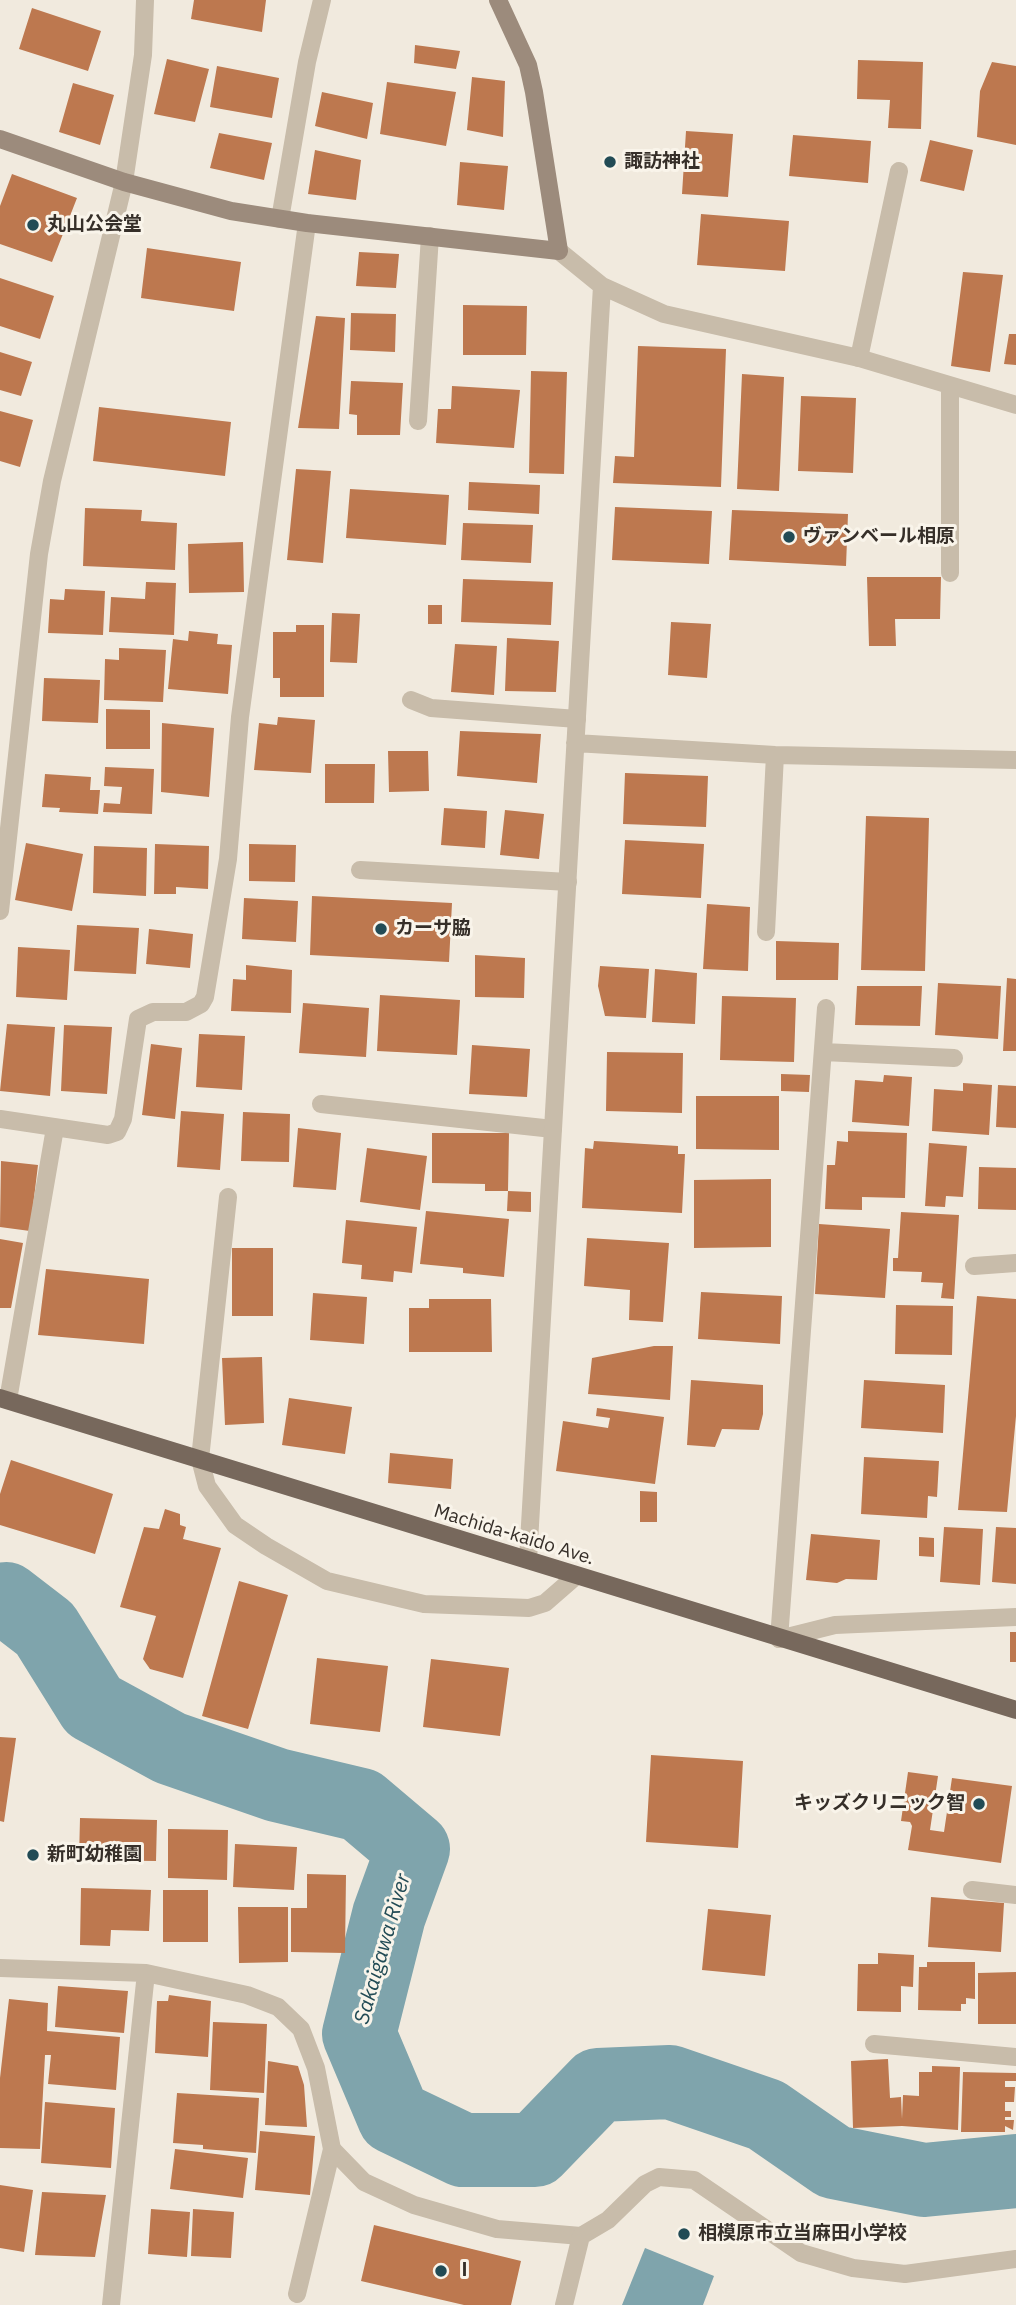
<!DOCTYPE html>
<meta charset="utf-8">
<style>
body{margin:0}
canvas{display:block;background:#f1eade}
</style>
<canvas width="1016" height="2305"></canvas>
<script>
const ctx = document.querySelector('canvas').getContext('2d');
ctx.lineJoin = 'round';
function fill(path, color) { ctx.fillStyle = color; ctx.fill(path, 'evenodd'); }
const toPath = rows => new Path2D(rows.map(r => 'M' + r).join(''));
function trace(path, color, width, dash) { ctx.strokeStyle = color; ctx.lineWidth = width; ctx.lineCap = dash ? 'butt' : 'round'; ctx.setLineDash(dash || []); ctx.stroke(path); }
function label(font, color, halo, rows, align = 'center') {
  ctx.font = font + ' "IBM Plex Sans","Noto Sans JP",sans-serif'; ctx.lineWidth = 6; ctx.setLineDash([]); ctx.textBaseline = 'middle'; ctx.strokeStyle = halo; ctx.fillStyle = color; for (const [text, x, y, turn = 0] of rows) {
    ctx.save(); ctx.translate(x, y); ctx.rotate((+turn || 0) * Math.PI / 180); ctx.textAlign = isNaN(turn) ? turn : align; if (halo) ctx.strokeText(text, 0, 0); ctx.fillText(text, 0, 0); ctx.restore();
  }
}
fill(toPath([
 [645,2248,714,2276,703,2305,622,2305]
]), '#7fa4ac');
trace(toPath([
 [0,1600,6,1599,45,1629,93,1706,170,1748,277,1785,361,1805,413,1849,389,1915,359,2034,394,2117,463,2150,535,2150,598,2085,670,2082,766,2115,834,2162,924,2180,1016,2171]
]), '#7fa4ac', 74);
fill(toPath([
 [194,0,266,0,262,32,191,19],
 [32,8,101,31,88,71,19,49],
 [415,45,460,51,456,69,414,63],
 [167,59,209,69,195,122,154,114],
 [858,60,923,62,921,129,888,128,890,100,857,99],
 [992,62,1016,66,1016,145,977,137,980,91],
 [217,66,279,78,272,118,210,107],
 [472,77,505,81,503,137,467,130],
 [387,82,456,92,446,146,380,134],
 [73,83,114,95,100,145,59,132],
 [322,92,373,103,367,139,315,126],
 [686,131,733,134,728,197,682,194],
 [219,133,272,143,264,180,210,168],
 [793,135,871,141,868,183,789,176],
 [930,140,973,150,964,191,920,181],
 [315,150,361,160,356,200,308,194],
 [460,162,508,166,504,210,457,205],
 [12,174,77,198,52,262,0,244,0,206],
 [701,214,789,221,785,271,697,265],
 [147,248,241,262,234,311,141,298],
 [359,252,399,254,396,288,356,286],
 [963,272,1003,275,990,372,951,366],
 [0,278,54,296,40,339,0,326],
 [463,305,527,306,526,355,463,355],
 [351,313,396,314,395,352,350,350],
 [316,316,345,318,339,429,298,428],
 [1009,334,1016,334,1016,365,1004,364],
 [638,346,726,349,721,487,613,483,615,456,634,457],
 [0,352,32,362,21,396,0,390],
 [531,371,567,372,564,474,529,473],
 [742,374,784,377,779,491,737,489],
 [351,381,403,383,400,435,357,435,357,415,349,414],
 [452,386,520,390,514,448,436,443,438,409,451,409],
 [801,396,856,398,853,473,798,471],
 [99,407,231,422,225,476,93,461],
 [0,411,33,420,20,467,0,461],
 [296,469,331,471,323,563,287,560],
 [469,482,540,485,539,514,468,510],
 [350,489,449,495,446,545,346,538],
 [615,507,712,511,709,564,612,560],
 [85,508,142,510,141,521,177,523,175,570,83,566],
 [732,510,848,514,846,566,729,560],
 [463,523,533,525,531,563,461,560],
 [243,542,244,592,189,593,188,544],
 [867,577,941,577,940,619,895,619,896,646,869,646],
 [463,579,553,582,551,625,461,622],
 [146,582,176,583,174,635,109,632,111,597,145,599],
 [65,589,105,591,103,635,48,633,50,599,64,600],
 [428,605,442,605,442,624,428,624],
 [332,613,360,614,357,663,330,662],
 [671,622,711,624,707,678,668,675],
 [296,625,324,625,324,697,280,697,280,678,273,678,273,632,296,632],
 [189,631,218,634,217,644,232,645,228,694,168,689,173,639,188,641],
 [507,638,559,641,556,692,505,691],
 [455,644,497,646,494,695,451,692],
 [119,648,166,650,163,702,104,700,105,659,119,660],
 [44,678,100,680,98,723,42,721],
 [106,709,150,710,150,749,106,749],
 [278,717,315,720,311,773,254,770,259,723,277,725],
 [162,723,214,728,209,797,161,792],
 [460,731,541,734,537,783,457,776],
 [388,751,428,751,429,791,389,792],
 [325,764,375,764,374,803,325,803],
 [105,767,154,769,152,814,103,812,104,803,120,804,122,787,104,786],
 [625,773,708,776,706,827,623,824],
 [45,774,91,777,90,790,100,790,98,814,59,812,60,808,42,807],
 [444,808,487,811,485,848,441,845],
 [505,810,544,814,539,859,500,855],
 [866,816,929,818,925,971,861,970],
 [625,840,704,844,701,898,622,894],
 [26,843,83,854,72,911,15,900],
 [155,844,209,846,208,889,176,887,176,894,154,894],
 [249,844,296,845,295,882,249,881],
 [94,846,147,848,146,896,93,893],
 [312,896,452,903,449,962,310,955],
 [244,898,298,901,296,942,242,939],
 [707,904,750,907,748,971,703,969],
 [77,925,139,928,136,974,74,971],
 [149,929,193,934,190,968,146,964],
 [776,941,839,943,838,980,776,980],
 [18,947,70,950,67,1000,16,997],
 [475,955,525,958,524,998,475,997],
 [246,965,292,970,291,1013,231,1011,233,979,246,980],
 [600,966,649,969,646,1018,605,1016,598,986],
 [655,969,697,973,695,1024,652,1022],
 [1007,978,1016,979,1016,1051,1003,1051],
 [938,983,1001,986,998,1039,935,1035],
 [857,986,922,986,920,1026,855,1025],
 [380,995,460,1000,457,1055,377,1051],
 [722,996,796,998,794,1062,720,1060],
 [303,1003,369,1008,366,1057,299,1053],
 [7,1024,55,1027,50,1096,0,1091],
 [64,1025,112,1027,107,1094,61,1091],
 [199,1034,245,1036,242,1090,196,1087],
 [151,1044,182,1048,175,1119,142,1115],
 [472,1045,530,1049,527,1097,469,1094],
 [607,1052,683,1053,682,1113,606,1111],
 [781,1074,810,1075,809,1092,781,1091],
 [884,1075,912,1077,909,1126,852,1122,855,1080,883,1082],
 [963,1083,992,1085,989,1135,932,1131,934,1089,963,1091],
 [998,1085,1016,1086,1016,1128,996,1127],
 [696,1096,779,1096,779,1150,696,1149],
 [181,1111,224,1114,220,1170,177,1167],
 [243,1112,290,1114,289,1162,241,1161],
 [298,1128,341,1133,336,1190,293,1187],
 [848,1131,907,1133,905,1198,862,1197,862,1210,825,1209,827,1165,835,1165,837,1141,848,1142],
 [432,1133,509,1133,508,1191,531,1192,531,1212,507,1211,508,1191,485,1191,485,1184,432,1183],
 [594,1141,678,1146,678,1154,685,1154,682,1213,582,1208,585,1148,593,1149],
 [929,1143,967,1146,963,1197,946,1196,945,1207,925,1206],
 [367,1148,427,1156,420,1210,360,1202],
 [1,1161,38,1165,30,1231,0,1227],
 [979,1167,1016,1168,1016,1210,978,1209],
 [771,1179,771,1247,694,1248,694,1180],
 [426,1211,509,1219,504,1277,463,1273,463,1268,420,1264],
 [901,1212,959,1215,954,1299,941,1298,943,1283,921,1282,922,1272,893,1271,893,1258,898,1258],
 [346,1220,417,1227,412,1273,394,1271,393,1282,361,1279,362,1265,342,1263],
 [819,1224,890,1229,885,1298,815,1294],
 [587,1238,669,1243,663,1322,629,1320,630,1290,584,1286],
 [0,1239,23,1243,11,1308,0,1308],
 [232,1248,273,1248,273,1316,232,1316],
 [46,1269,149,1279,144,1344,38,1335],
 [701,1292,782,1296,780,1344,698,1339],
 [313,1293,367,1297,364,1344,310,1340],
 [977,1296,1016,1299,1016,1416,1007,1512,958,1510],
 [429,1299,491,1299,492,1352,409,1352,409,1308,429,1308],
 [896,1305,953,1306,952,1355,895,1354],
 [654,1346,673,1346,670,1400,588,1394,592,1358],
 [262,1357,264,1423,225,1425,222,1358],
 [691,1380,763,1385,763,1414,759,1430,722,1429,715,1447,687,1445],
 [864,1380,945,1385,943,1433,861,1428],
 [289,1398,352,1407,345,1454,282,1445],
 [597,1408,664,1417,655,1484,556,1471,563,1421,608,1428,610,1418,596,1416],
 [390,1453,453,1459,451,1489,388,1483],
 [864,1457,939,1461,937,1497,928,1496,927,1518,861,1514],
 [11,1460,113,1494,95,1554,0,1525,0,1494],
 [640,1491,657,1492,657,1522,640,1522],
 [165,1509,180,1514,180,1525,186,1527,183,1539,221,1548,183,1678,150,1669,143,1659,156,1616,120,1607,144,1527,159,1529],
 [944,1527,983,1529,980,1585,940,1582],
 [996,1527,1016,1528,1016,1584,992,1582],
 [811,1534,880,1540,877,1580,846,1579,837,1583,806,1580],
 [919,1537,934,1538,934,1557,919,1556],
 [239,1581,288,1595,248,1729,202,1716],
 [1010,1632,1016,1632,1016,1662,1010,1662],
 [317,1658,388,1666,380,1732,310,1724],
 [431,1659,509,1668,500,1736,423,1727],
 [0,1737,16,1738,4,1822,0,1821],
 [651,1755,743,1761,738,1848,646,1842],
 [908,1772,938,1776,930,1830,944,1832,952,1778,1012,1786,1001,1863,908,1850,912,1826,910,1822,901,1821],
 [80,1818,157,1820,156,1861,79,1860],
 [168,1829,228,1830,227,1880,168,1878],
 [235,1844,297,1847,294,1890,233,1887],
 [307,1874,346,1875,345,1953,291,1952,291,1908,307,1908],
 [81,1888,151,1890,149,1931,111,1930,110,1946,80,1945],
 [163,1890,208,1890,208,1942,163,1942],
 [931,1897,1004,1903,1001,1952,928,1947],
 [238,1907,288,1907,288,1962,239,1963],
 [708,1909,771,1915,765,1976,702,1970],
 [878,1953,914,1955,913,1987,901,1986,901,2012,857,2011,858,1964,878,1964],
 [927,1962,975,1962,975,1999,966,1998,966,2004,961,2004,961,2011,918,2010,919,1967,927,1967],
 [1016,1972,1016,2024,978,2024,978,1973],
 [58,1986,128,1991,124,2033,55,2027],
 [169,1995,211,2001,208,2057,155,2053,157,2001,168,2001],
 [9,1999,48,2003,47,2031,120,2037,116,2090,48,2084,51,2055,45,2055,40,2149,0,2148,0,2078],
 [213,2022,267,2024,264,2093,210,2090],
 [888,2059,890,2098,901,2097,902,2119,903,2095,919,2096,919,2072,932,2072,932,2066,960,2067,958,2130,902,2126,853,2128,851,2061],
 [268,2061,298,2066,304,2085,307,2127,265,2125],
 [963,2072,1016,2073,1016,2081,1005,2081,1005,2087,1015,2087,1014,2102,1005,2102,1005,2111,1011,2111,1011,2117,1005,2117,1005,2120,1014,2120,1013,2130,1005,2126,1005,2132,961,2132],
 [177,2093,259,2098,256,2153,203,2149,203,2145,173,2143],
 [45,2102,115,2108,111,2168,41,2163],
 [260,2131,315,2136,310,2195,255,2190],
 [175,2149,248,2158,243,2198,170,2189],
 [0,2185,33,2190,24,2252,0,2248],
 [42,2192,106,2195,95,2257,35,2255],
 [151,2209,190,2212,187,2257,148,2254],
 [193,2209,234,2212,231,2258,191,2256],
 [374,2225,521,2261,511,2305,464,2305,361,2281]
]), '#bd784f');
trace(toPath([
 [280,219,307,62,322,0],
 [859,358,899,171],
 [418,421,430,236],
 [411,700,431,708,577,719],
 [360,870,568,882],
 [0,911,39,554,52,481,124,182,143,55,145,0],
 [823,1052,954,1058],
 [321,1104,553,1129],
 [0,1119,108,1135,117,1132,123,1119,138,1019,153,1012,186,1012,201,1004,205,997,228,859,240,717,307,223],
 [974,1266,1016,1263],
 [8,1400,55,1128],
 [200,1459,228,1197],
 [779,1639,826,1008],
 [972,1890,1016,1895],
 [874,2044,1016,2057],
 [332,2149,364,2182,414,2205,497,2229,581,2236]
]), '#c8bcaa', 18);
trace(toPath([
 [602,286,664,314,859,358,1016,405],
 [950,573,950,386],
 [575,743,775,755,1016,760],
 [766,932,775,755],
 [200,1459,207,1486,235,1525,266,1546,327,1581,424,1604,529,1608,545,1603,576,1576],
 [528,1559,602,286,559,251],
 [779,1639,835,1625,1016,1617],
 [0,1968,146,1973,247,1995,278,2007,301,2029,316,2068,332,2149,297,2294],
 [111,2305,146,1973],
 [564,2305,581,2236,608,2220,645,2184,659,2177,694,2180,801,2253,853,2268,905,2274,1016,2259]
]), '#c8bcaa', 18);
trace(toPath([
 [0,139,124,182,231,211,307,223,559,251,534,92,528,65,498,0]
]), '#9c8b7c', 18);
trace(toPath([
 [0,1398,1016,1710]
]), '#77685c', 18);
for (const [x, y, r, color] of [
 [610,162,7,"#224b55"],
 [33,225,7,"#224b55"],
 [789,537,7,"#224b55"],
 [381,929,7,"#224b55"],
 [979,1804,7,"#224b55"],
 [33,1855,7,"#224b55"],
 [684,2234,7,"#224b55"],
 [441,2271,7,"#224b55"]
]) { const dot = new Path2D(); dot.arc(x, y, r, 0, 2 * Math.PI); ctx.fillStyle = color; ctx.fill(dot); trace(dot, '#f9f4ea', 2.5); }
label('bold 19px', '#362f29', '#f9f4ea', [
 ["諏訪神社",624,162],
 ["丸山公会堂",47,225],
 ["ヴァンベール相原",803,537],
 ["カーサ脇",395,929],
 ["キッズクリニック智",965,1804,"right"],
 ["新町幼稚園",47,1855],
 ["相模原市立当麻田小学校",698,2234],
 ["Ⅰ",455,2271]
], 'left');
label('19px', '#362f29', '#f9f4ea', [
 ["Machida-kaido Ave.",514,1535,17]
]);
label('italic 21px', '#224b55', '#f9f4ea', [
 ["Sakaigawa River",383,1949,-74]
]);
</script>
